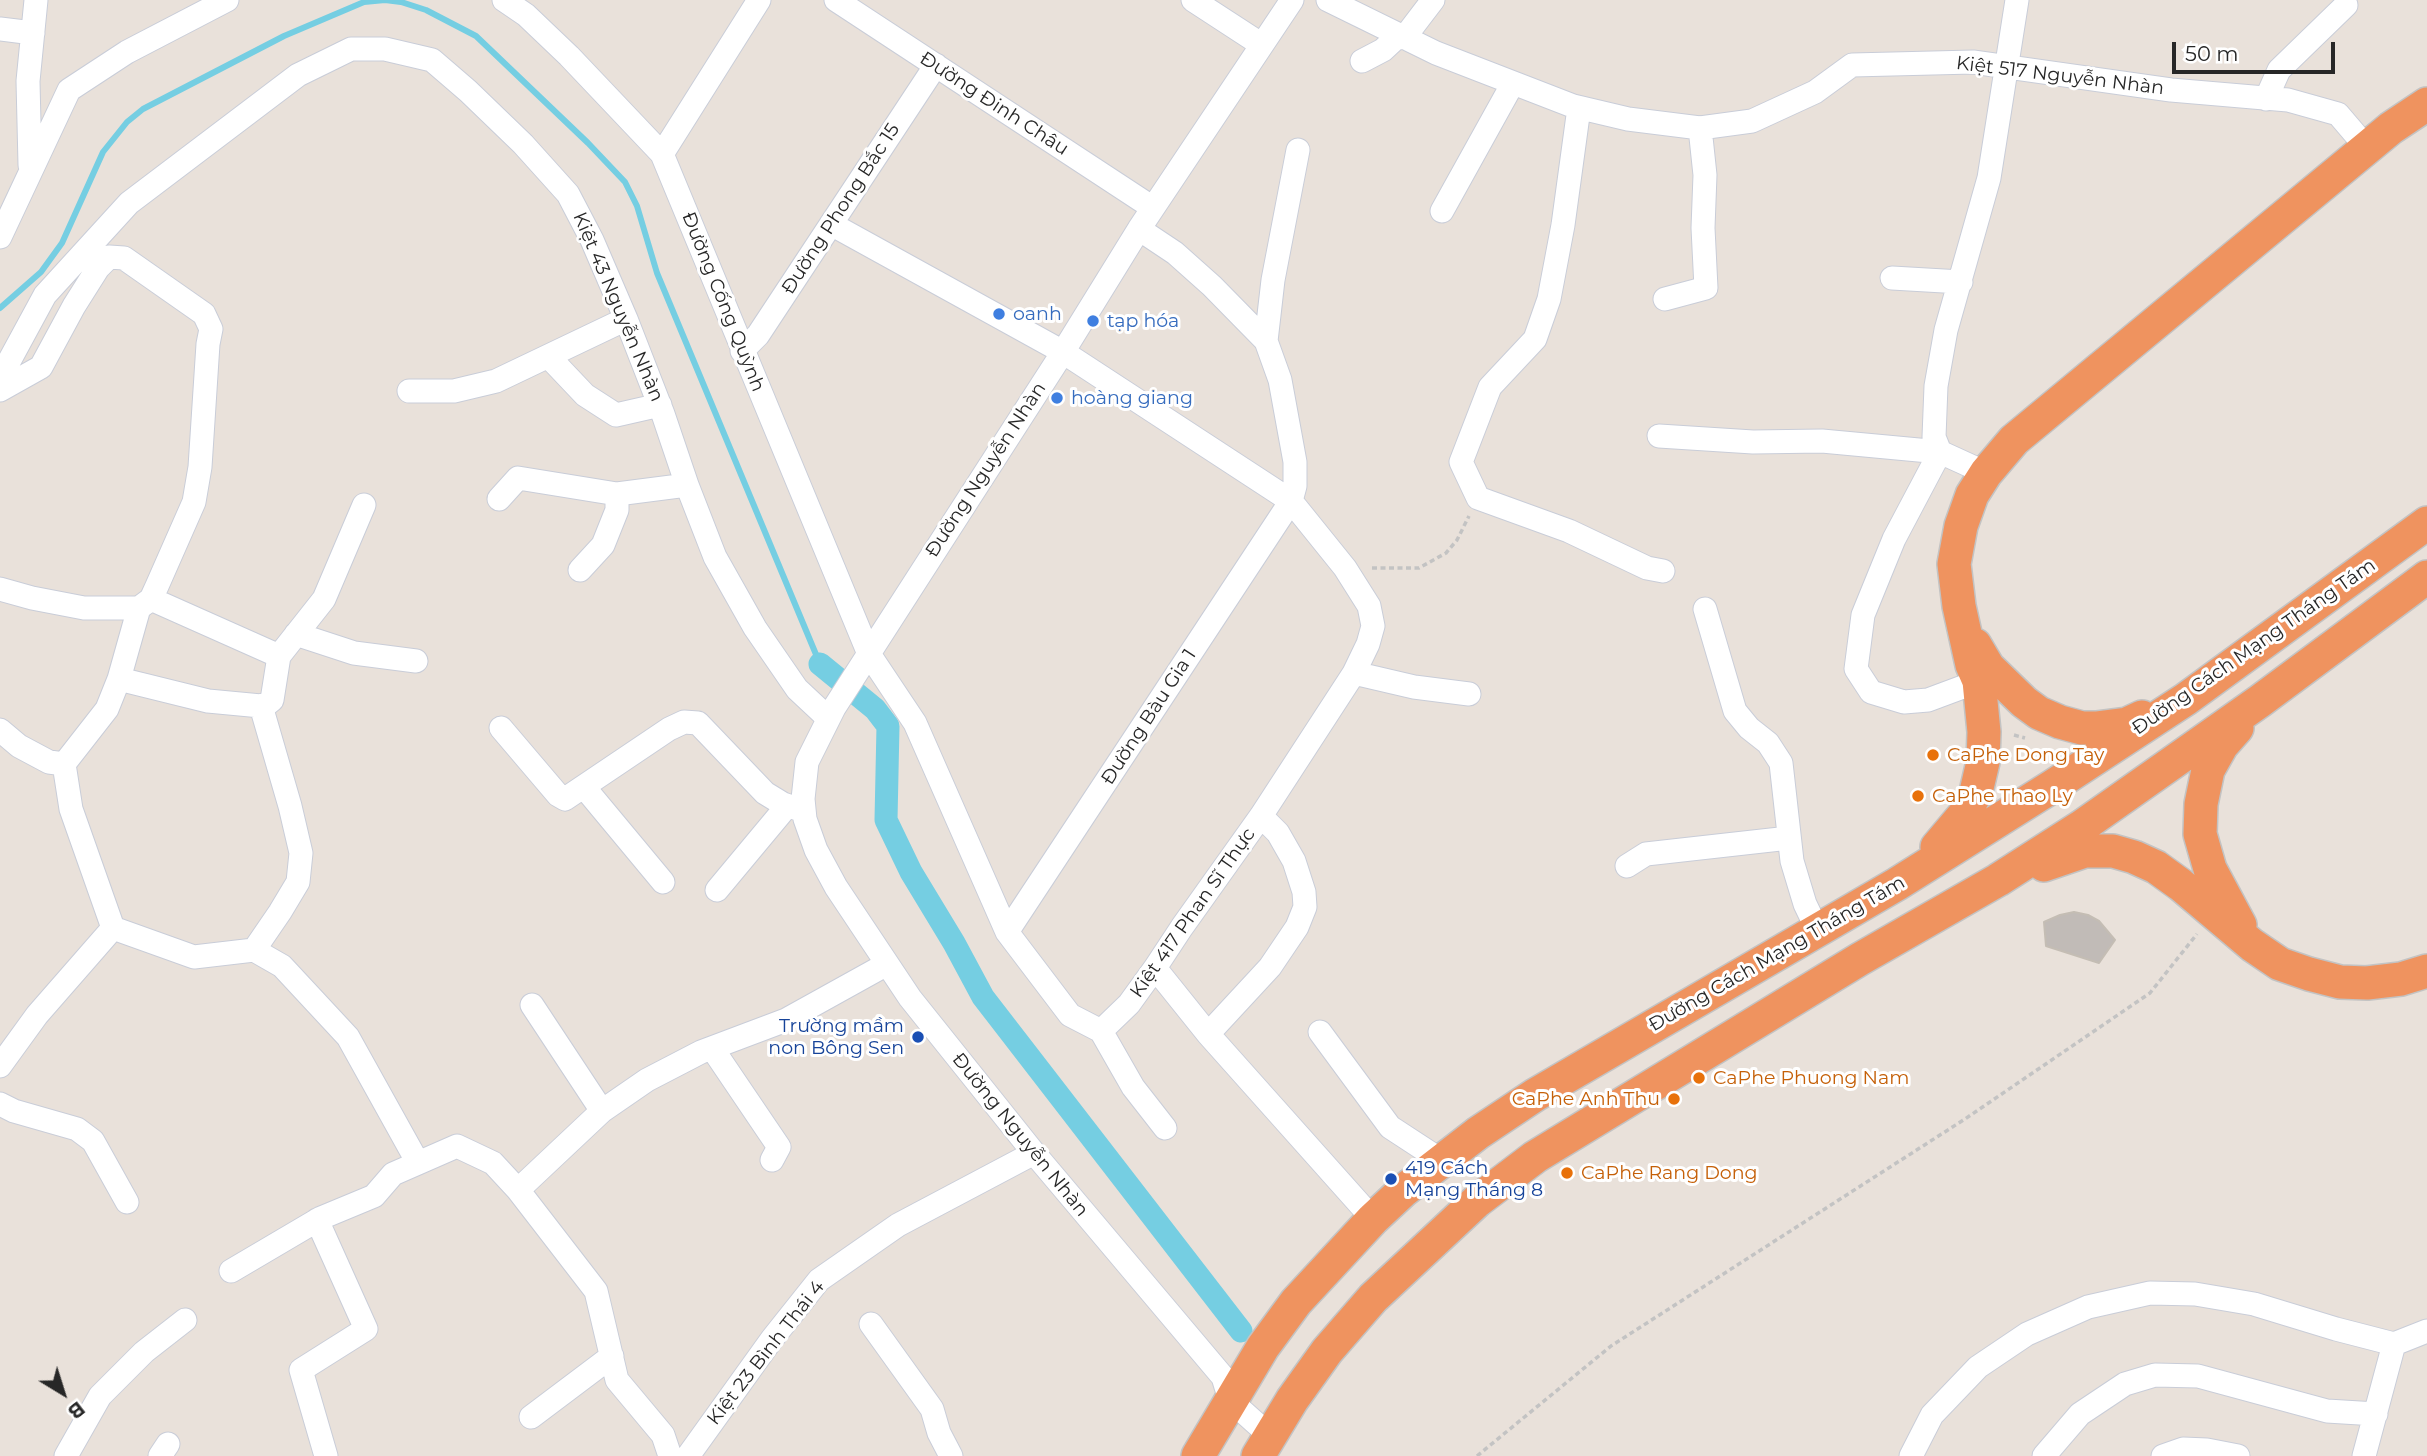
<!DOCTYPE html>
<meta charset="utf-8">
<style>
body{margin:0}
#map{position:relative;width:2427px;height:1456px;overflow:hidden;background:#e9e1da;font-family:Montserrat,sans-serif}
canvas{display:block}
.north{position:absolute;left:28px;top:1358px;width:70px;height:70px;-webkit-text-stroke:5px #fff;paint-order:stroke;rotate:142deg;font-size:19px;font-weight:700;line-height:28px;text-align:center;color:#272727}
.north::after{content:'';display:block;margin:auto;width:24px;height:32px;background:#272727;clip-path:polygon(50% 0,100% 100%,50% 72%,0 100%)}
.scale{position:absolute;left:2172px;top:42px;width:163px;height:32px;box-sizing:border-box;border:4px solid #272727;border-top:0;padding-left:9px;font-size:21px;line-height:24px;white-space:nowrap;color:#272727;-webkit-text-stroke:5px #fff;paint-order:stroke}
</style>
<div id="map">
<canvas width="2427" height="1456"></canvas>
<div class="north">B</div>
<div class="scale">50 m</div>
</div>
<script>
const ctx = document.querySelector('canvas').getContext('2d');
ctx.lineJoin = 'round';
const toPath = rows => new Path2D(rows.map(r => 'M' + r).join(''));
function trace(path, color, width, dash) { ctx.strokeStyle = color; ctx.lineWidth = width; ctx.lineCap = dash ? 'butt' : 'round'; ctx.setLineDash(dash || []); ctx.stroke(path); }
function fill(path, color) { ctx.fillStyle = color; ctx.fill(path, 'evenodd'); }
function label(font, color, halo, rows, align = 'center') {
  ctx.font = font + ' Montserrat,sans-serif'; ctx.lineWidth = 6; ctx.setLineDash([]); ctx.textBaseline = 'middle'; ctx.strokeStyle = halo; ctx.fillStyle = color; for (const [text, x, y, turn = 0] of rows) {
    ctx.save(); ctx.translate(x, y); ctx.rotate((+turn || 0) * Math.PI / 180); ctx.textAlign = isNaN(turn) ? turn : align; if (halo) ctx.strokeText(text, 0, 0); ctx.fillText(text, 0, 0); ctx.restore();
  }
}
trace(toPath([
 [0,308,41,272,62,243,103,152,127,122,143,109,284,36,364,2,385,0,401,2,426,10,476,36,588,143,625,182,637,206,657,273,820,664]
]), '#75cee2', 6);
trace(toPath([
 [820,664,875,709,888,726,886,820,911,872,954,943,983,997,1241,1331]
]), '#75cee2', 23);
const building = toPath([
 [2074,912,2088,915,2099,921,2115,940,2099,963,2046,946,2044,922,2060,915,2074,912]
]);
fill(building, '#c1bbb7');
trace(building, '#c4bdb4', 2);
const minor = toPath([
 [504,0,526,15,569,56,662,154,869,654,915,723,1007,932,1070,1015,1101,1031],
 [836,0,1153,208],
 [1193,0,1262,45],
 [1328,0,1436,53,1573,106,1628,119,1700,128,1752,121,1815,92,1852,65,1973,62,2171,90,2288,100,2338,114,2367,148],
 [0,29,33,33],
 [1404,38,1433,0],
 [1362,61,1383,50,1398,36],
 [2266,99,2279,70,2346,5],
 [1579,108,1563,225,1549,299,1535,339,1490,387,1461,462,1478,498,1569,531,1647,568,1663,571],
 [662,154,759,0],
 [30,165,28,81,36,0],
 [1442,211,1513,83],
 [831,224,1063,352,1291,501,1345,568,1369,606,1373,626,1368,644,1354,673,1261,816,1182,927,1155,968,1129,1004,1101,1031],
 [1139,229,1175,253,1212,286,1266,341],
 [0,237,69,90,127,52,227,0],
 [1892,278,1961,282],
 [1665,299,1706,288,1703,228,1705,175,1700,128],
 [742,351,758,335,936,65],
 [549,357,585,395,616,415,660,405],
 [0,378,45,295,129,203,298,75,351,49,385,49,432,60,468,91,523,144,568,194,592,240,626,319,663,414,687,485,715,557,755,628,797,689,828,718],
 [0,390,41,367,74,306,98,268,109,257,124,258,204,314,211,329,208,344,200,467,194,502,157,586,151,599,139,608,119,679,107,709,64,764,71,809,113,928,194,957,254,950,282,966,348,1037,418,1163],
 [409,391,454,391,496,381,626,319],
 [1659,436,1753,442,1822,441,1940,452,1986,473],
 [1940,452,1934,437,1936,386,1946,330,1989,178,2017,0],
 [1940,452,1894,539,1863,615,1856,669,1871,692,1904,702,1928,700,1979,681],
 [499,499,518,478,617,494,687,485],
 [580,570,603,545,617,510,617,494],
 [0,589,32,598,84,608,139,608],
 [151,599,279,656],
 [1705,609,1735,711,1749,728,1768,743,1781,763,1792,861,1805,904,1818,931],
 [296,634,354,653,416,661],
 [1354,673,1414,687,1469,694],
 [119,679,208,701,261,706,267,704,272,700,279,656,324,599,364,505],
 [501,728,558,795,565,799,669,729,684,722,698,723,765,793,783,804,804,811],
 [0,730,19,746,49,762,64,764],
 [584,787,663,882],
 [1627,866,1646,854,1789,838],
 [717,890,787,806],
 [1007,932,1291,501,1295,486,1295,462,1280,380,1266,341,1273,280,1298,150],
 [254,950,280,912,298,882,301,853,290,806,261,706],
 [1155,968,1208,1034,1373,1219],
 [532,1005,602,1111],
 [1101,1031,1133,1087,1165,1128],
 [1320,1032,1390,1127,1442,1161],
 [1208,1034,1270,967,1297,927,1305,907,1304,892,1294,861,1278,833,1261,816],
 [712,1048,779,1147,772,1160],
 [0,1066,37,1015,113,928],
 [0,1104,14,1111,77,1129,93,1141,127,1202],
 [518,1190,602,1111,647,1080,701,1052,786,1020,887,964],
 [317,1220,366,1329,301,1370,326,1456],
 [231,1271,321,1218,374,1196,393,1174,457,1146,493,1163,518,1190,596,1291,617,1380,663,1435,670,1456],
 [871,1324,932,1409,939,1433,951,1456],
 [531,1417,612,1356],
 [1269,1435,1230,1400,1223,1377,1034,1153,910,998,836,887,816,850,805,819,803,799,807,762,834,708,1063,352,1139,229,1292,0],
 [66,1456,100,1396,144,1352,185,1320],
 [160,1456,168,1444],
 [688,1456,772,1339,819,1280,898,1225,1034,1153],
 [1911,1456,1932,1415,1978,1367,2027,1334,2088,1307,2150,1293,2195,1294,2254,1304,2336,1329,2394,1344,2427,1331],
 [2044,1456,2080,1414,2125,1384,2155,1375,2198,1376,2327,1411,2376,1414],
 [2163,1456,2183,1449,2207,1450,2238,1456],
 [2364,1456,2394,1344]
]);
const highway = toPath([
 [1975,645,1988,667,2024,702,2039,713,2060,722,2082,728,2096,728,2127,724,2142,717],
 [2237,728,2222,745,2208,770,2201,804,2200,834,2210,869,2240,925],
 [1937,847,1964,815,1976,792,1983,762,1984,732,1979,681,1972,665,1959,606,1954,564,1961,526,1972,495,1986,473,2014,440,2391,128,2427,104],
 [2044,865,2085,851,2113,851,2134,857,2156,867,2181,885,2252,945,2280,964,2309,974,2340,982,2367,983,2401,979,2427,971],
 [1198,1456,1263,1347,1296,1302,1373,1219,1403,1191,1478,1133,1535,1095,1897,884,2053,786,2186,699,2427,523],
 [1258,1456,1292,1400,1327,1351,1373,1298,1477,1201,1535,1157,1860,959,1998,880,2081,827,2260,701,2427,577]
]);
trace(minor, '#c9cdd8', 25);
trace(highway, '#c3c3c3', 36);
trace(toPath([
 [1372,568,1419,568,1446,553,1457,540,1469,516],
 [2014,735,2025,738],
 [1477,1456,1611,1346,1965,1119,2150,993,2197,934]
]), '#c3c3c3', 3.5, [5, 3.5]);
trace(minor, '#fff', 23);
trace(highway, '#ef935f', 33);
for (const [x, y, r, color] of [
 [999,314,7,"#3f7fe0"],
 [1093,321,7,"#3f7fe0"],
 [1057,398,7,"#3f7fe0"],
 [1933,755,7,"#e8710a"],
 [1918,796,7,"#e8710a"],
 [918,1037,7,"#1a4fb4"],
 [1699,1078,7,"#e8710a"],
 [1674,1099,7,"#e8710a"],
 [1567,1173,7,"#e8710a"],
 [1391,1179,7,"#1a4fb4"]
]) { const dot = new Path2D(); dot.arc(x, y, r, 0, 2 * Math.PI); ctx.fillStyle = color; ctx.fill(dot); trace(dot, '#fff', 2.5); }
label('19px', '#272727', '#fff', [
 ["Kiệt 517 Nguyễn Nhàn",2060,76,7],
 ["Đường Đinh Châu",994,104,33],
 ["Đường Phong Bắc 15",841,209,-57],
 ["Đường Cống Quỳnh",723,302,68],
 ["Kiệt 43 Nguyễn Nhàn",618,307,67],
 ["Đường Nguyễn Nhàn",986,470,-57],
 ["Đường Cách Mạng Tháng Tám",2254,647,-35],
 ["Đường Bàu Gia 1",1149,717,-57],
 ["Kiệt 417 Phan Sĩ Thực",1193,913,-55],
 ["Đường Cách Mạng Tháng Tám",1777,954,-30],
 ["Đường Nguyễn Nhàn",1020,1135,51],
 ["Kiệt 23 Bình Thái 4",766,1353,-52]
]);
label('19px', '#366cbe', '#fff', [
 ["oanh",1013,314],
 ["tạp hóa",1107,321],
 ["hoàng giang",1071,398]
], 'left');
label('19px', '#c56008', '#fff', [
 ["CaPhe Dong Tay",1947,755],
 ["CaPhe Thao Ly",1932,796],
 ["CaPhe Phuong Nam",1713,1078],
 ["CaPhe Anh Thu",1660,1099,"right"],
 ["CaPhe Rang Dong",1581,1173]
], 'left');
label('19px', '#164399', '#fff', [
 ["Trường mầm",904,1026],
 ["non Bông Sen",904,1048],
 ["419 Cách",1405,1168,"left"],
 ["Mạng Tháng 8",1405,1190,"left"]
], 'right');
</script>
